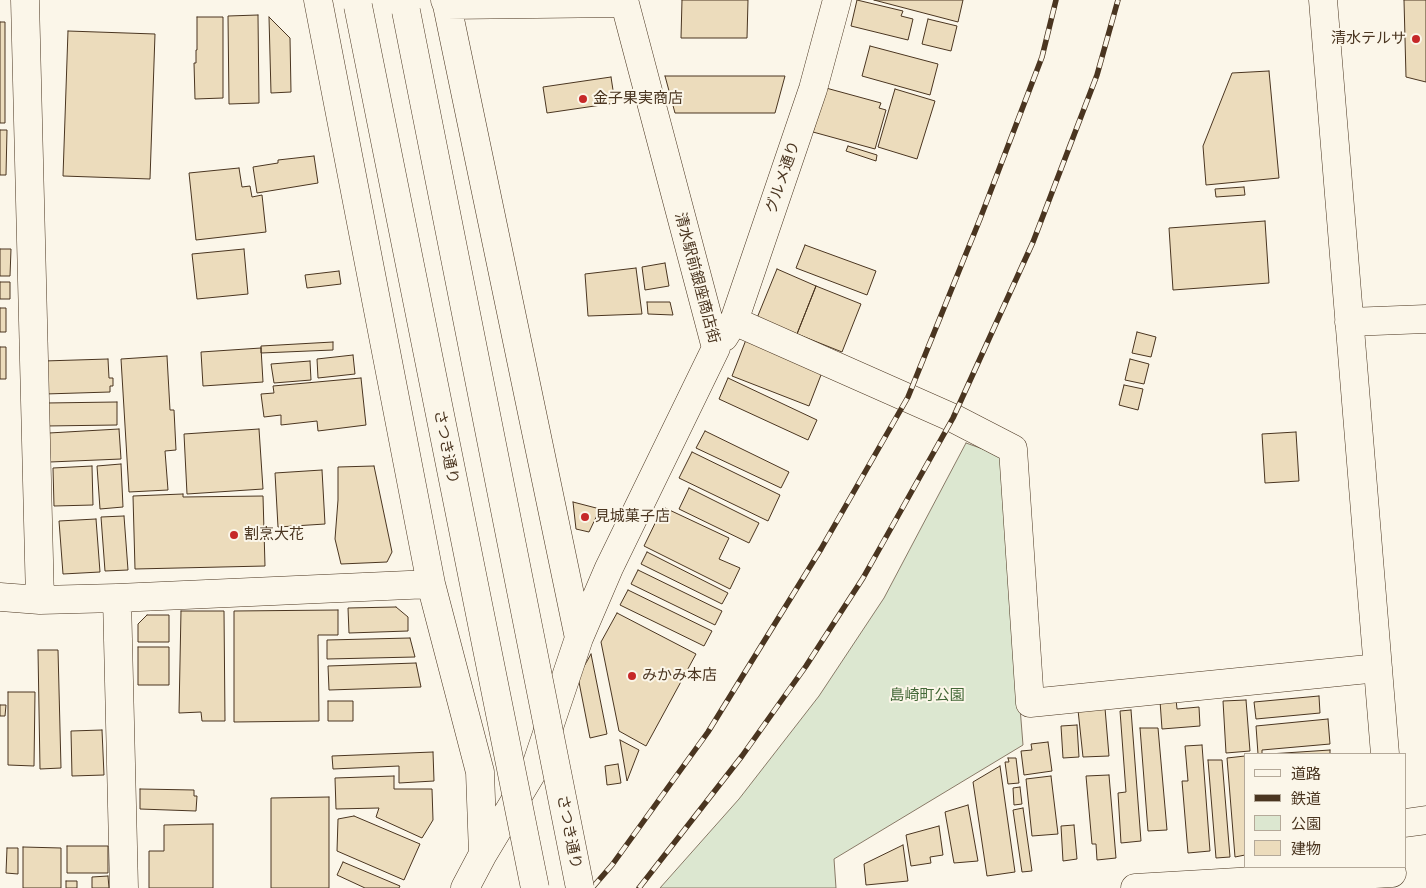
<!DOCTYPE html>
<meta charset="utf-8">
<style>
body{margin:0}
#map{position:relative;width:1426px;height:888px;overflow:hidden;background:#fbf6e9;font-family:"Work Sans","Noto Sans JP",sans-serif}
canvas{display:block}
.legend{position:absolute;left:1244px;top:753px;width:162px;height:115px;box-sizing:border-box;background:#fbf6e9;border:1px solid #b4a999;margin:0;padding:6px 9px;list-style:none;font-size:15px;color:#4a3520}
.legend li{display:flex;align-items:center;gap:10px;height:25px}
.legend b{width:25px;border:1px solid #b4a999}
</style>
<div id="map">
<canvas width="1426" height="888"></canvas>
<ul class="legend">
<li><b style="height:6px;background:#fbf6e9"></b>道路</li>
<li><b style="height:6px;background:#4a3520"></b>鉄道</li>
<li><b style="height:14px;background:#dce7d0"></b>公園</li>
<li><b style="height:14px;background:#ecdcbc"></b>建物</li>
</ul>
</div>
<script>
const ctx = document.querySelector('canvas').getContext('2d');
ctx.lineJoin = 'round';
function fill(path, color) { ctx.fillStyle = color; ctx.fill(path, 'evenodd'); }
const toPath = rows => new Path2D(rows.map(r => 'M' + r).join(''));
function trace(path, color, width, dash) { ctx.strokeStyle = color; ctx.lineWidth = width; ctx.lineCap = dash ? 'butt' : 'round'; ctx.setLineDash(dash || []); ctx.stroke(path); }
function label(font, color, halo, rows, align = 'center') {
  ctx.font = font + ' "Work Sans","Noto Sans JP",sans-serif'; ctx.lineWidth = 4; ctx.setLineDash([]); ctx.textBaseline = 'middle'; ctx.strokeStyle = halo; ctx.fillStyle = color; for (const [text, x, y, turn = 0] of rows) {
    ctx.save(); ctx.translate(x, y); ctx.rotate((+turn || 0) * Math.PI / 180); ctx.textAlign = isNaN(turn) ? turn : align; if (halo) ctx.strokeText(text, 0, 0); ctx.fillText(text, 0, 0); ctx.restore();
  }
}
const green = toPath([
 [966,443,1000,455,1023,745,834,859,836,888,660,888,739,799,819,696,884,598,966,443]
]);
fill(green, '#dce7d0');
trace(green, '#887966', 1);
const building = toPath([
 [682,0,748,0,747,38,681,38,682,0],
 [857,0,903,11,901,16,913,19,908,40,851,26,857,0],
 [874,0,963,0,958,22,874,0],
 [1404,0,1426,0,1426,82,1406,77,1404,0],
 [258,15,259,103,229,104,228,16,258,15],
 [197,17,223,17,223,98,195,99,194,63,196,63,196,50,197,50,197,17],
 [269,17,290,38,291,92,271,93,269,17],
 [928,19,957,26,951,51,922,44,928,19],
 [0,22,5,22,5,123,0,123,0,22],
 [68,31,155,34,150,179,63,176,68,31],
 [870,46,938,64,930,95,862,76,870,46],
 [1269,71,1279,178,1206,185,1203,146,1232,73,1269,71],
 [665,76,785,76,775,113,675,113,665,76],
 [611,77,615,103,547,113,543,87,611,77],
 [826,88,881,103,879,108,886,110,875,149,813,132,826,88],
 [895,89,935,101,917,159,878,147,895,89],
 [0,130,7,130,6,175,0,175,0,130],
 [848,146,877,155,876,161,846,151,848,146],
 [314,156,318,183,257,193,253,167,278,163,278,160,314,156],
 [239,168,242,187,250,186,252,197,262,195,266,232,196,240,189,173,239,168],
 [1244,187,1245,195,1216,197,1215,189,1244,187],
 [1265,221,1269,283,1173,290,1169,228,1265,221],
 [805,245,876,271,867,295,796,268,805,245],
 [0,249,11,249,10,276,0,276,0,249],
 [244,249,248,294,197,299,192,254,244,249],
 [665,263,669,286,645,290,642,267,665,263],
 [636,268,642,314,588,316,585,274,636,268],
 [777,269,816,286,797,334,757,318,777,269],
 [339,271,341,284,307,288,305,275,339,271],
 [0,282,10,282,10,299,0,299,0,282],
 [816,286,861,304,842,352,797,334,816,286],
 [647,302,670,302,673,315,648,314,647,302],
 [0,308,6,308,6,332,0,332,0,308],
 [749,332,826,362,809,406,732,376,749,332],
 [1137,332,1156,337,1151,357,1132,353,1137,332],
 [333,342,333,350,261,353,261,346,333,342],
 [0,347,6,347,6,379,0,379,0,347],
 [261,348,263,382,203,386,201,352,261,348],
 [353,355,355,374,318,378,317,359,353,355],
 [167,356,170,410,174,410,176,450,165,451,168,490,129,492,121,359,167,356],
 [108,359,109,378,113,378,113,386,110,386,110,392,45,394,44,361,108,359],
 [1130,359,1149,364,1144,384,1125,380,1130,359],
 [310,361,311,380,274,383,271,364,310,361],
 [361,378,366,425,318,431,317,421,281,425,281,415,264,417,261,394,274,393,273,386,361,378],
 [728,378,817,420,808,440,719,399,728,378],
 [1124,385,1143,389,1138,410,1119,405,1124,385],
 [117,402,117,425,46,426,46,403,117,402],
 [119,429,121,459,50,462,49,433,119,429],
 [259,429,263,489,187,494,184,434,259,429],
 [705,431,789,472,781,488,696,448,705,431],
 [1296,432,1299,481,1265,483,1262,434,1296,432],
 [692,452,780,495,768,521,679,478,692,452],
 [121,464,123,507,100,509,97,466,121,464],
 [92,466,93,505,54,506,53,468,92,466],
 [374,466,392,552,387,562,341,564,335,539,338,500,338,467,374,466],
 [322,470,325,524,278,527,275,473,322,470],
 [689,488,759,523,749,543,679,509,689,488],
 [183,494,183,497,263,496,265,566,135,569,133,496,183,494],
 [573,502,600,509,589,532,576,529,573,502],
 [663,507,729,538,719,559,740,568,730,589,644,546,663,507],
 [124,516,128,570,105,571,101,517,124,516],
 [96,519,100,572,63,574,59,521,96,519],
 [647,552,728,593,722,604,641,564,647,552],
 [638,570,722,611,715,625,631,584,638,570],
 [628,590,712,631,704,646,620,605,628,590],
 [396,607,408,617,408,631,349,633,348,608,396,607],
 [338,610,338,635,318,635,319,721,234,722,234,611,338,610],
 [181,611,224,611,225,721,202,721,201,712,179,713,181,611],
 [617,613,696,654,646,746,619,731,601,642,617,613],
 [147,615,169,615,169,642,138,642,138,624,147,615],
 [410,638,415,657,327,659,327,640,410,638],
 [138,647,169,647,169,685,138,685,138,647],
 [38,650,58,650,61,768,40,769,38,650],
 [591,654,607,734,590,738,578,677,591,654],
 [416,663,421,687,329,690,328,666,416,663],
 [8,692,35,692,34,766,8,765,8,692],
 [1319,696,1320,713,1256,719,1254,702,1319,696],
 [1176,699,1177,709,1199,707,1200,726,1162,729,1160,701,1176,699],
 [1246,700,1250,751,1226,753,1223,701,1246,700],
 [328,701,353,701,353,721,328,721,328,701],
 [0,705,6,705,5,716,0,716,0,705],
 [1105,708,1109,756,1083,757,1078,710,1105,708],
 [1131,710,1141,841,1121,843,1118,793,1126,792,1120,711,1131,710],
 [1328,719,1330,744,1262,750,1262,754,1258,754,1256,726,1328,719],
 [1077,725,1079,757,1063,758,1061,726,1077,725],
 [1140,728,1158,728,1167,830,1148,831,1140,728],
 [102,730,104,775,72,776,71,731,102,730],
 [620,740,639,750,627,781,620,740],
 [1048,742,1052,771,1024,775,1021,751,1032,750,1031,744,1048,742],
 [1202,745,1210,851,1188,853,1182,781,1188,781,1185,746,1202,745],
 [1330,750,1330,754,1269,754,1330,750],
 [433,752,434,781,399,783,399,766,333,769,332,756,433,752],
 [1245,756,1245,855,1235,857,1227,758,1245,756],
 [1008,758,1016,758,1019,783,1008,784,1005,762,1009,762,1008,758],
 [1208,760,1222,760,1230,857,1216,858,1208,760],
 [618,764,621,783,607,785,605,766,618,764],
 [1000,766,1015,872,987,876,973,782,1000,766],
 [1109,775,1116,858,1097,860,1096,844,1092,844,1086,776,1109,775],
 [394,776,394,789,432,789,433,820,422,838,376,817,379,808,336,809,335,778,394,776],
 [1051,776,1058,834,1032,836,1026,779,1051,776],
 [1020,787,1022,804,1014,805,1013,788,1020,787],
 [140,789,194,790,194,796,197,796,196,811,140,809,140,789],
 [329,797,329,888,271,888,271,798,329,797],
 [968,805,978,861,954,863,945,812,968,805],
 [1023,808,1032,871,1022,872,1013,810,1023,808],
 [354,816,420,844,404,880,337,851,338,819,354,816],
 [213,824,213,888,149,888,149,851,164,851,164,825,213,824],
 [1074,825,1077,859,1063,861,1061,826,1074,825],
 [939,826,943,855,930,857,931,863,911,866,906,835,939,826],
 [903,845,908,881,866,885,864,864,903,845],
 [67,846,108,846,108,873,67,873,67,846],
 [23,847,61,848,61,888,23,888,23,847],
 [7,848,18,848,18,874,6,873,7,848],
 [343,862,400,886,399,888,365,888,337,875,343,862],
 [108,876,109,888,92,888,92,877,108,876],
 [66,881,77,881,77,888,66,888,66,881]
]);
fill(building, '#ecdcbc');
trace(building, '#4a3520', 1);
const minor = toPath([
 [25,0,40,600],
 [318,0,431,584,480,772,483,854],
 [445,0,447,5,579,638],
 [1323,0,1385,754],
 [447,5,623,3],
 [734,321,953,418,1013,449,1030,703,1378,668],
 [1349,322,1426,319],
 [724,337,734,321,813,89,837,0],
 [0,597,40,600,117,598,431,584],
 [117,598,124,888],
 [1405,823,1426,820],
 [465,888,483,854,536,766,579,638,609,568,716,348,624,0],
 [1135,888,1392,873]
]);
trace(minor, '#4a3520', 29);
trace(minor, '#fbf6e9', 28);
const rail = toPath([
 [592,888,612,865,708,732,821,549,908,397,980,219,1042,57,1056,0],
 [639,888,742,756,806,666,863,578,953,418,1033,242,1097,75,1118,0]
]);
trace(rail, '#4a3520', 5.5);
trace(rail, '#fbf6e9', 4, [11]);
const highwayBridge = toPath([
 [358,6,535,888],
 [406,11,580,888]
]);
trace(highwayBridge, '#4a3520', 29, []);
trace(highwayBridge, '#fbf6e9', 28);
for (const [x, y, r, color] of [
 [1416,39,5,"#c62828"],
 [583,99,5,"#c62828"],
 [585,517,5,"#c62828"],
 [234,535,5,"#c62828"],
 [632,676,5,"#c62828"]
]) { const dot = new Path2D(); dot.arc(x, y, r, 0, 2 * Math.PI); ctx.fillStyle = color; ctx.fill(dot); trace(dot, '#fbf6e9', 2); }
label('15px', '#4a3520', '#fbf6e9', [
 ["清水テルサ",1406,39,"right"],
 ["金子果実商店",593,99],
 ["見城菓子店",595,517],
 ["割烹大花",244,535],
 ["みかみ本店",642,676]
], 'left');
label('15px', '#4a3520', '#fbf6e9', [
 ["グルメ通り",783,177,-71],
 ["清水駅前銀座商店街",697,278,75],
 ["さつき通り",446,447,79],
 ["さつき通り",569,832,79]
]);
label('15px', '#436837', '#fbf6e9', [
 ["島崎町公園",927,696]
]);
</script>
